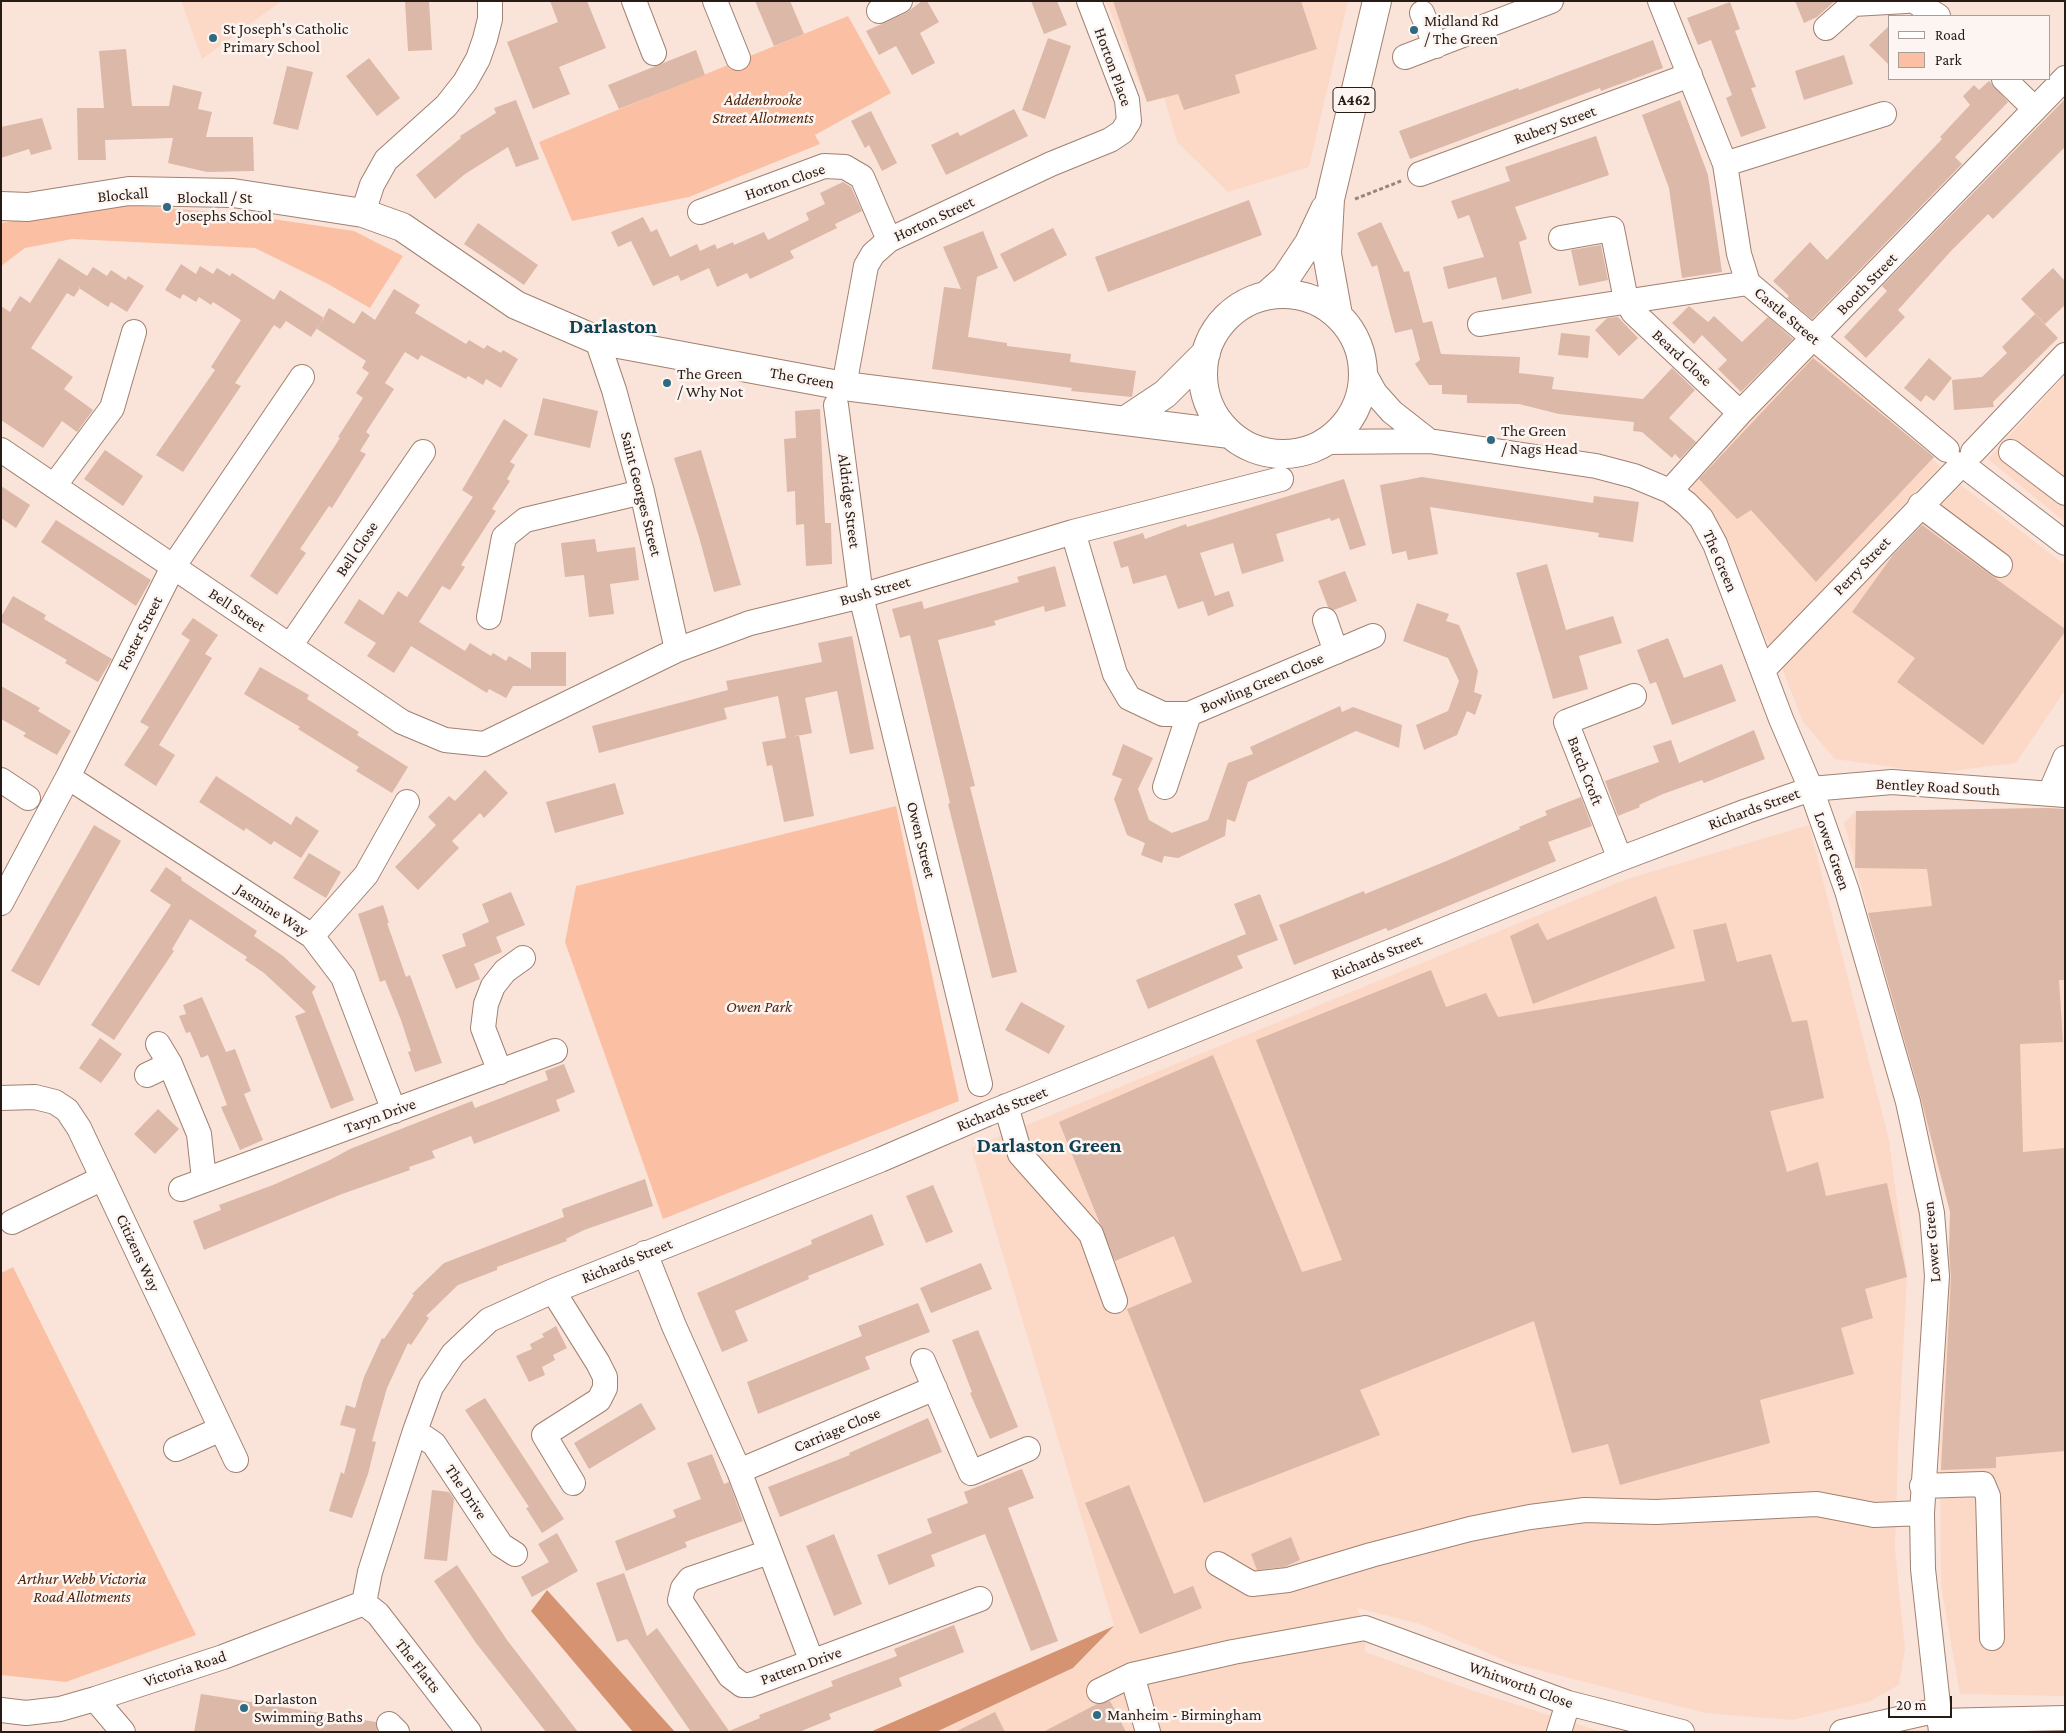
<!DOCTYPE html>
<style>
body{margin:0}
#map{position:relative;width:2066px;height:1733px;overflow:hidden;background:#fae4d9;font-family:"Crimson Pro",serif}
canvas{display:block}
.frame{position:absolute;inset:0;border:2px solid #281b15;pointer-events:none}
.legend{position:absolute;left:1888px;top:15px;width:162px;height:65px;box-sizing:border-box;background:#fcf5f1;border:1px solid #a79e99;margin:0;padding:6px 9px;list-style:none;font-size:15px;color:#281b15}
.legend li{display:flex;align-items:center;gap:10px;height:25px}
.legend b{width:25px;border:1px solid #a79e99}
.scale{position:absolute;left:1888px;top:1696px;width:64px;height:22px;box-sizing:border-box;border:2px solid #281b15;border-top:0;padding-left:6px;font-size:15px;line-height:18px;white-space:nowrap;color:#281b15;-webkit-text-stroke:4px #fcf5f1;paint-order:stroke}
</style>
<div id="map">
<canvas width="2066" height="1733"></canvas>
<div class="frame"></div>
<ul class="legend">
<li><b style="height:6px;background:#fff"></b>Road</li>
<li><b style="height:14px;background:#fbc0a3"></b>Park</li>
</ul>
<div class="scale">20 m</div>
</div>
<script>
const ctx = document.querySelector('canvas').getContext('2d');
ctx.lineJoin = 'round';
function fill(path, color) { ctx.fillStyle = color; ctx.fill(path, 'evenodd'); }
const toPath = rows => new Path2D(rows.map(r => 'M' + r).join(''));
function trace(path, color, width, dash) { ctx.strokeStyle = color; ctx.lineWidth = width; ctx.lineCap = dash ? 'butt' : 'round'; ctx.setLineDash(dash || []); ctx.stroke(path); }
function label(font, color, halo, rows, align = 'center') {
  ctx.font = font + ' "Crimson Pro",serif'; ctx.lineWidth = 5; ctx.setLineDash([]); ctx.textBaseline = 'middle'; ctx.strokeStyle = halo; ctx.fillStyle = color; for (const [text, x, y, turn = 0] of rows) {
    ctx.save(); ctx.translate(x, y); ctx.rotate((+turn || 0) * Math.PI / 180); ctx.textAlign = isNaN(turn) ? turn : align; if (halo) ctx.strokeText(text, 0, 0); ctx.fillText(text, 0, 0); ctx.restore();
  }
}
fill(toPath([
 [181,1,282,1,202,59],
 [1106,1,1348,1,1309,167,1228,192,1177,142,1164,97,1147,102],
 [1813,348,1940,466,1770,645,1763,633,1733,556,1687,480],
 [2065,375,2065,522,1988,459],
 [1961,485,2065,565,2065,690,2016,763,1935,773,1835,759,1803,722,1782,668],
 [2047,808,2065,809,2065,1696,1960,1694,1941,1586,1940,1459,1950,1212,1844,823,1856,811],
 [1809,825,1889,1140,1907,1277,1898,1450,1895,1549,1905,1649,1899,1685,1868,1702,1792,1720,1705,1713,1511,1663,1420,1624,1357,1608,1365,1628,1365,1652,1474,1691,1602,1732,936,1732,1073,1668,1114,1626,971,1148,1624,880]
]), '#fcd8c7');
fill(toPath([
 [848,16,891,93,815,135,820,144,689,197,572,221,539,142],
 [117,204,239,214,354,231,403,256,370,308,326,283,255,248,72,239,25,248,1,266,1,223],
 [896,806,959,1101,663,1219,565,942,576,886],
 [13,1267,196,1635,66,1682,1,1675,1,1273]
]), '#fbc0a3');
fill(toPath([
 [547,1590,675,1732,633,1732,531,1611],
 [1114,1626,1073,1668,936,1732,870,1732]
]), '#d69371');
fill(toPath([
 [405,1,429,1,432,50,408,51],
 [550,1,587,1,606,48,559,67,570,94,533,109,507,42,558,22],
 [755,1,790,1,804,34,774,46],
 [922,1,927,1,939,22,920,33,935,63,912,75,896,46,879,55,866,31,906,13],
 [1031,1,1057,1,1067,25,1044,34],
 [1113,1,1301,1,1317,49,1235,75,1240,93,1184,110,1178,94,1147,102],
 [1795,1,1835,1,1817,17,1804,23],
 [1730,2,1740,29,1735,31,1756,87,1751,88,1766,128,1741,137,1726,98,1732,95,1711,40,1698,45,1687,18],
 [1890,25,1890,66,1869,45],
 [1048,38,1071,46,1045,119,1022,110],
 [1653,40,1663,68,1601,91,1600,88,1410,159,1399,131,1518,88,1519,90],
 [126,49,132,106,169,106,173,85,202,92,198,109,212,112,206,137,253,137,254,171,207,172,168,163,173,138,105,140,106,160,78,160,77,108,104,108,99,51],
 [696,50,705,75,619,109,608,85],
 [1844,55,1853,84,1804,100,1795,71],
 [369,58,400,98,377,116,346,76],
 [287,66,313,72,298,130,273,124],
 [1989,81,2008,102,1955,157,1962,164,1812,319,1787,298,1789,296,1773,281,1810,242,1827,260,1942,139,1940,137,1970,105,1963,96,1974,85,1979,90],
 [2065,99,2065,147,1993,219,1988,214,1951,251,1898,310,1905,317,1866,358,1844,337,1887,291,1882,286],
 [516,100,539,159,516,167,508,147,465,174,435,199,416,175,461,138,460,136,496,113,494,108],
 [1680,100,1708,175,1722,272,1682,278,1669,188,1642,115],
 [1014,109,1028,136,946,175,931,145,958,132,960,136],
 [871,111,897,163,882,171,869,145,865,148,851,121],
 [42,118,52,149,31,155,29,149,1,158,1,127],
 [1596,136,1609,175,1515,207,1527,239,1519,242,1532,293,1502,300,1496,277,1448,289,1443,267,1484,257,1469,215,1458,219,1451,201,1510,181,1505,167],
 [843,182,851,187,862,211,835,224,837,228,790,251,794,258,750,279,747,273,717,287,709,268,681,281,678,275,653,286,631,241,618,247,611,232,643,217,651,232,657,229,670,257,697,244,700,251,715,244,717,249,733,242,734,245,764,232,768,240,809,220,806,213,825,204,820,193],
 [1249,200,1262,235,1108,292,1095,257],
 [1381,222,1404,272,1409,271,1423,323,1432,321,1441,354,1520,357,1519,373,1554,377,1552,389,1643,399,1672,368,1695,390,1669,418,1696,442,1680,459,1675,454,1672,458,1642,432,1633,431,1634,422,1559,414,1519,404,1467,403,1467,395,1442,394,1442,385,1429,385,1415,364,1420,360,1412,329,1395,333,1377,265,1372,267,1357,233],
 [478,223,538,265,524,285,464,244],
 [1053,228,1067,255,1014,282,1000,254],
 [983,231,998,268,977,277,968,337,1007,343,1007,346,1071,354,1070,362,1136,371,1132,397,1071,391,1072,388,932,369,944,287,961,289,943,247],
 [1601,245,1608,280,1579,286,1571,250],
 [59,258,87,276,93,267,107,276,111,270,126,280,128,276,144,286,127,312,111,302,108,307,79,288,81,286,74,297,67,293,31,348,73,377,64,389,93,410,77,432,62,421,43,448,1,420,1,306,10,312,20,296,30,303],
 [181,264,196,274,200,266,213,274,217,268,230,276,232,273,274,300,280,290,324,318,311,337,286,321,280,329,274,325,235,383,241,386,183,472,156,455,215,370,211,367,241,320,213,302,211,305,199,297,196,302,183,294,180,299,165,290],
 [2053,268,2065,281,2065,305,2045,324,2021,299],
 [394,289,420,305,415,313,466,344,469,340,484,349,487,345,501,353,503,350,518,359,501,388,486,379,483,385,468,376,466,379,421,355,418,360,405,352,385,383,394,389,366,432,370,435,360,451,366,454,332,508,329,506,300,549,306,553,277,595,250,576,340,438,338,437,363,398,356,393,369,373,362,368,366,361,317,329,329,308,354,324,362,311,375,320],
 [1689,306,1708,322,1714,316,1742,342,1768,317,1793,339,1741,392,1718,369,1727,360,1702,335,1694,344,1672,323],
 [2035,314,2058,338,1993,402,1994,407,1954,410,1952,380,1982,377,2007,353,2002,347],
 [1618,317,1638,338,1619,356,1595,330,1607,318],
 [1561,333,1590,336,1588,358,1558,355],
 [1813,358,1934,457,1816,582,1751,510,1737,519,1699,479],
 [1929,358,1952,378,1934,401,1926,395,1921,402,1904,388],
 [543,398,598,411,590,448,534,435],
 [820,409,825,523,831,523,832,564,806,566,804,524,796,525,795,491,787,492,784,439,796,438,795,411],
 [504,419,528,435,510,462,515,465,507,479,510,481,492,509,496,511,461,565,465,567,450,590,442,586,419,622,465,651,470,643,491,656,493,653,506,661,509,656,531,669,531,652,566,652,566,686,513,686,506,698,489,689,487,693,411,646,394,673,367,656,376,643,344,623,359,599,383,615,398,591,407,597,473,497,462,490],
 [105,450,143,476,123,506,84,479],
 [701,450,741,585,714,592,699,537,674,458],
 [1422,477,1593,503,1594,496,1639,502,1633,542,1598,537,1599,533,1430,507,1438,554,1408,560,1406,551,1392,554,1380,485],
 [1344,479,1366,545,1350,550,1339,518,1331,521,1330,518,1276,534,1284,561,1242,574,1233,543,1200,553,1215,596,1229,591,1234,606,1208,616,1203,601,1178,609,1166,575,1133,584,1128,566,1121,568,1113,542,1143,533,1145,539,1186,524,1187,527],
 [1,486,30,505,16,528,1,518],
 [56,520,151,580,136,606,41,542],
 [1922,525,2065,629,2065,632,1983,745,1897,682,1915,658,1852,612,1893,555],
 [595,539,597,552,635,547,639,580,610,584,614,614,589,617,584,575,565,577,561,543],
 [1547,564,1566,630,1613,616,1622,643,1579,656,1588,689,1553,699,1516,573],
 [1055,566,1066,606,1045,612,1044,606,994,621,996,625,938,640,975,786,970,787,1017,972,992,978,948,804,950,803,910,635,900,638,892,609,922,601,924,609,1019,582,1017,577],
 [1345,571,1357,601,1334,610,1328,607,1318,581],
 [13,596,46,615,44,619,112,659,98,682,65,663,67,660,1,622,1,617],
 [1417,603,1449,614,1446,621,1459,625,1478,671,1474,692,1482,695,1475,715,1467,711,1457,735,1424,750,1416,725,1448,711,1459,681,1448,658,1403,641],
 [193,618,218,635,205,654,212,658,159,745,175,755,156,786,124,765,149,727,140,722,190,640,181,634],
 [852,636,874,749,850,754,837,691,805,698,812,733,792,737,799,735,814,816,784,822,772,765,767,766,762,742,786,738,778,696,724,708,727,719,599,753,592,726,728,690,726,681,822,662,818,643],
 [1668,638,1684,678,1722,664,1736,701,1672,725,1656,682,1650,684,1637,650],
 [260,667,309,695,307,699,359,732,357,735,408,767,392,793,356,771,359,767,298,729,300,727,244,694],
 [1,686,40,708,38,711,71,731,57,755,23,736,26,733,1,719],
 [1340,706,1342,712,1353,707,1402,725,1399,748,1356,731,1248,782,1235,822,1227,819,1225,836,1178,858,1164,856,1162,863,1141,855,1145,843,1127,835,1114,799,1122,779,1112,775,1123,744,1153,758,1138,789,1149,820,1172,833,1208,820,1228,763,1253,754,1250,747],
 [1754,730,1765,759,1704,783,1702,780,1663,794,1639,805,1640,807,1618,816,1605,781,1659,762,1653,746,1671,740,1679,763],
 [485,770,508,793,484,818,480,813,452,841,459,848,418,890,395,867,436,825,428,817,449,796,455,801],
 [216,776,291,825,296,816,319,831,301,858,274,841,271,845,246,828,244,831,199,802],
 [615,783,624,814,555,833,546,802],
 [1581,797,1592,826,1548,842,1556,861,1388,931,1386,928,1294,965,1279,925,1364,891,1365,894,1444,862,1520,829,1519,827,1547,815,1545,811],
 [2048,808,2065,809,2065,980,2059,980,2063,1042,2020,1044,2023,1152,2065,1148,2065,1451,1996,1457,1996,1468,1941,1470,1951,1277,1949,1250,1950,1212,1921,1098,1868,913,1932,906,1927,869,1855,868,1856,811],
 [94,825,121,841,39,986,11,971],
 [309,853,341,872,326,898,293,878],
 [166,867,182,878,181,880,257,931,254,936,283,956,316,987,312,992,354,1100,331,1109,295,1016,306,1012,264,973,245,960,247,957,190,919,172,949,174,951,114,1040,91,1025,171,905,150,891],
 [511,892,525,925,496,937,502,952,474,964,480,979,456,989,442,955,466,946,462,934,489,922,482,904],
 [1260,894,1278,940,1237,956,1243,968,1148,1009,1136,980,1246,934,1234,904],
 [1656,896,1675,948,1533,1004,1510,936,1538,923,1547,940],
 [383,905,389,923,387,923,406,977,410,975,442,1063,415,1072,408,1052,411,1051,401,1020,385,980,380,982,358,914],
 [1726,923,1737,962,1771,954,1792,1022,1807,1020,1824,1098,1770,1111,1787,1172,1818,1162,1826,1196,1887,1183,1907,1277,1865,1289,1873,1318,1841,1328,1854,1374,1760,1400,1770,1443,1620,1485,1608,1444,1572,1453,1534,1321,1360,1390,1380,1435,1204,1503,1127,1309,1192,1282,1174,1236,1115,1261,1059,1122,1213,1055,1302,1272,1342,1260,1256,1040,1431,970,1446,1007,1486,993,1498,1017,1705,981,1693,930],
 [202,997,226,1052,235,1049,251,1091,244,1094,263,1140,240,1150,221,1107,227,1105,208,1055,201,1058,190,1032,186,1033,179,1016,186,1014,183,1005],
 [1021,1002,1065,1026,1049,1054,1005,1030],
 [100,1038,122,1054,101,1083,79,1068],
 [564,1064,575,1092,556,1100,560,1111,474,1144,471,1136,432,1151,435,1158,409,1167,410,1170,342,1194,204,1250,193,1221,221,1210,219,1205,273,1185,328,1161,350,1149,472,1101,475,1108,548,1080,545,1071],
 [158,1109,179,1129,155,1154,134,1134],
 [645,1179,653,1206,584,1230,566,1239,567,1241,497,1267,497,1270,458,1285,426,1316,429,1318,411,1345,408,1343,387,1388,372,1441,376,1442,368,1474,352,1518,329,1511,341,1472,344,1474,356,1429,340,1425,346,1405,355,1408,364,1377,382,1338,384,1339,414,1295,412,1294,444,1263,564,1217,562,1209],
 [933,1185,953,1232,926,1243,906,1196],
 [872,1214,884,1245,808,1276,809,1279,735,1311,748,1341,722,1352,697,1293,812,1244,811,1240],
 [981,1263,992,1289,931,1313,920,1288],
 [918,1303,930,1332,865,1357,870,1369,758,1414,747,1382,862,1336,858,1326],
 [556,1326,567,1348,553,1355,555,1360,542,1367,545,1375,529,1382,516,1356,532,1349,530,1344,544,1337,542,1334],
 [978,1330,1018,1427,990,1439,970,1393,972,1392,952,1340],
 [485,1398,564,1519,542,1533,526,1508,529,1507,465,1410],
 [641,1403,656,1429,589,1469,574,1443],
 [928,1418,942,1452,780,1517,768,1487,850,1455,849,1453],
 [712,1454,724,1484,729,1482,743,1521,685,1542,687,1547,626,1571,615,1541,676,1517,673,1510,701,1499,687,1463],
 [1022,1469,1034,1498,1008,1508,1058,1641,1031,1651,985,1534,931,1555,935,1566,889,1585,877,1555,932,1533,927,1519,968,1503,964,1492],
 [1129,1485,1174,1594,1193,1586,1202,1608,1140,1634,1085,1503],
 [432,1490,449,1492,454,1499,447,1561,424,1559],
 [557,1533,578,1571,532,1597,521,1577,549,1562,538,1544],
 [834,1534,862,1604,834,1616,806,1546],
 [1291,1537,1300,1560,1284,1567,1257,1570,1251,1554],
 [457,1565,507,1640,578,1732,546,1732,476,1643,434,1581],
 [624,1573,647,1636,657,1628,729,1731,760,1718,759,1715,833,1686,831,1681,897,1656,894,1649,954,1625,964,1652,899,1678,902,1686,829,1714,831,1719,799,1732,691,1732,627,1639,617,1642,596,1583],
 [201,1694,376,1722,377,1732,194,1732],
 [1110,1701,1126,1732,1043,1732,1097,1704],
 [995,1712,1005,1732,955,1732]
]), '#dbb8a7');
const minor = toPath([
 [634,1,654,53],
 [715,1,738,58],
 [1660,1,1725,164,1739,254,1748,283,1947,450],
 [1914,1,1938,16],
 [879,11,900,1],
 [1422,13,1436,46],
 [1826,28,1853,4,1906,1],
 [1405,57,1551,1],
 [2004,79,2035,109],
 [1725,164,1884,114],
 [1420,174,1690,75],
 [700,212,824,166,845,167,862,177,889,240],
 [363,213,372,185,386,160,446,106,465,82,478,59,485,39,490,19,490,1],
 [1561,238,1612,229,1626,300,1633,312,1740,413],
 [1480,324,1748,283],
 [597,340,614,390,642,492,677,650],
 [1364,373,1375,393,1392,412,1429,441],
 [844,386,866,266,873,254,889,240,1051,164,1110,140,1122,132,1129,121,1127,100,1089,1],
 [836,405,861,596,980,1084],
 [1326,442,1429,441,1596,466,1634,476,1670,491,1686,503,1701,518,1715,544,1781,719,1811,789,1847,891,1908,1102,1932,1213,1937,1276,1922,1513,1923,1569,1941,1732],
 [1,450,402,722,445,740,484,744,677,650,750,623,861,596,1073,532,1281,479],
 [1973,452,2065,355],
 [2011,452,2065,493],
 [54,486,112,408,134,332],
 [1670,491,1740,413,2065,78],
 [1920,505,2000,565],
 [1073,532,1115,674,1129,698,1163,714,1189,714,1373,636],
 [489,617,504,537,525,520,642,492],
 [1325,620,1336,652],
 [290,646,423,452],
 [1763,670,1962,464,2065,543],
 [68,777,312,936,343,977,394,1111],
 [1,780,28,798],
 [1165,787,1189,714],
 [2050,793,2065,758],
 [1620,859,1566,722,1634,696],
 [1,903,68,777,173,567,302,377],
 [312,936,366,875,407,802],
 [158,1044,170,1064,199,1134,204,1179],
 [500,1072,483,1028,486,1004,493,986,505,971,523,958],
 [147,1075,170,1064],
 [1,1098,35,1097,55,1102,67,1110,79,1128,236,1460],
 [1006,1106,1020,1154,1091,1234,1115,1301],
 [181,1189,555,1051],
 [12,1222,103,1178],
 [645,1253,674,1326,739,1471,812,1662],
 [553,1291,598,1363,605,1377,605,1388,599,1400,544,1435,573,1483],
 [923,1361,971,1473,1028,1449],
 [415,1431,434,1444,501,1545,515,1554],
 [176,1449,221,1429],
 [739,1471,935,1388],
 [1922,1486,1983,1484,1988,1496,1992,1638],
 [769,1552,690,1579,683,1588,680,1600,730,1676,742,1685,750,1685,980,1599],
 [1218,1564,1252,1584,1288,1580,1371,1555,1470,1529,1530,1517,1585,1510,1656,1512,1817,1504,1874,1515,1922,1513],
 [364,1603,370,1572,415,1431,431,1387,453,1354,489,1320,553,1291,880,1160,987,1114,1620,859,1747,811,1811,789,1892,782,2065,795],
 [364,1603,378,1614,469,1732],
 [1132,1675,1148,1732],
 [1099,1691,1132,1675,1233,1652,1365,1628,1568,1703,1682,1732],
 [95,1699,123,1732],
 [1,1710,26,1713,60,1709,95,1699,223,1657,364,1603],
 [1939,1721,2065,1718],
 [389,1724,397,1732],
 [1559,1732,1568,1703],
 [1842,1732,1938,1710]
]);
const major = toPath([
 [1,206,28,207,129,191,233,193,363,213,402,227,516,305,597,340,844,386,1230,434],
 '1203 374a80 80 0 1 1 160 0a80 80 0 1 1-160 0Z',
 [1267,295,1285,279,1309,243,1325,209],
 [1338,315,1327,254,1330,199,1377,1],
 [1126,420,1165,394,1206,353]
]);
trace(minor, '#a18070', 26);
trace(major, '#a18070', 30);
trace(toPath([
 [1355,199,1401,181]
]), '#96857c', 3, [4, 2.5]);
trace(minor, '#fff', 24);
trace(major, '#fff', 28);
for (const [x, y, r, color] of [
 [1414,30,5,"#2f6a82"],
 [213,38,5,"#2f6a82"],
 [167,207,5,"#2f6a82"],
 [667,383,5,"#2f6a82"],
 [1491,440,5,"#2f6a82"],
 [244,1708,5,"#2f6a82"],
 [1097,1715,5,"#2f6a82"]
]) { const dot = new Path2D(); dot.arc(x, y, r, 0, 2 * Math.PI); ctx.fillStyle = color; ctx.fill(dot); trace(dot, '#fcf5f1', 2); }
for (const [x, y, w] of [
 [1354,100,42]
]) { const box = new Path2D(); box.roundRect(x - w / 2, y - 12.5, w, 25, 4); ctx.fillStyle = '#fcf5f1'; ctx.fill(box); trace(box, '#281b15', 1); }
label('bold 15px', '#281b15', null, [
 ["A462",1354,100]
]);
label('16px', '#281b15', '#fcf5f1', [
 ["Midland Rd",1424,21],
 ["/ The Green",1424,39],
 ["St Joseph's Catholic",223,29],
 ["Primary School",223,47],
 ["Blockall / St",177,198],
 ["Josephs School",177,216],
 ["The Green",677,374],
 ["/ Why Not",677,392],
 ["The Green",1501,431],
 ["/ Nags Head",1501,449],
 ["Darlaston",254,1699],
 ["Swimming Baths",254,1717],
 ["Manheim - Birmingham",1107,1715]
], 'left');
label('16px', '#281b15', '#fcf5f1', [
 ["Horton Place",1113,67,70],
 ["Rubery Street",1555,125,-20],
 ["Horton Close",785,182,-19],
 ["Blockall",123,195,-5],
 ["Horton Street",934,219,-25],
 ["Booth Street",1867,284,-46],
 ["Castle Street",1787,316,40],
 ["Beard Close",1682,358,43],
 ["The Green",802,378,10],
 ["Saint Georges Street",641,494,76],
 ["Aldridge Street",849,501,83],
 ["Bell Close",357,549,-56],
 ["The Green",1720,561,67],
 ["Perry Street",1862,566,-46],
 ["Bush Street",875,591,-16],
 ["Bell Street",237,610,34],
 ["Foster Street",140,633,-63],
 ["Bowling Green Close",1262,683,-23],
 ["Batch Croft",1585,771,69],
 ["Bentley Road South",1938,787,3],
 ["Richards Street",1754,809,-20],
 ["Owen Street",921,840,76],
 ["Lower Green",1832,851,71],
 ["Jasmine Way",272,910,33],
 ["Richards Street",1377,957,-22],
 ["Richards Street",1002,1109,-22],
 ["Taryn Drive",380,1116,-20],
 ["Lower Green",1932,1242,-95],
 ["Citizens Way",138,1253,65],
 ["Richards Street",627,1261,-22],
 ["Carriage Close",837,1430,-23],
 ["The Drive",466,1492,56],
 ["The Flatts",418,1666,52],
 ["Pattern Drive",801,1666,-20],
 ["Victoria Road",185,1669,-18],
 ["Whitworth Close",1521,1685,20]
]);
label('italic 16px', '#50250b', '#fcf5f1', [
 ["Addenbrooke",763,100],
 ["Street Allotments",763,118],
 ["Owen Park",759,1007],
 ["Arthur Webb Victoria",82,1579],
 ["Road Allotments",82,1597]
]);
label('bold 21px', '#0e4153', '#fcf5f1', [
 ["Darlaston",613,327],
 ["Darlaston Green",1049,1146]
]);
</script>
